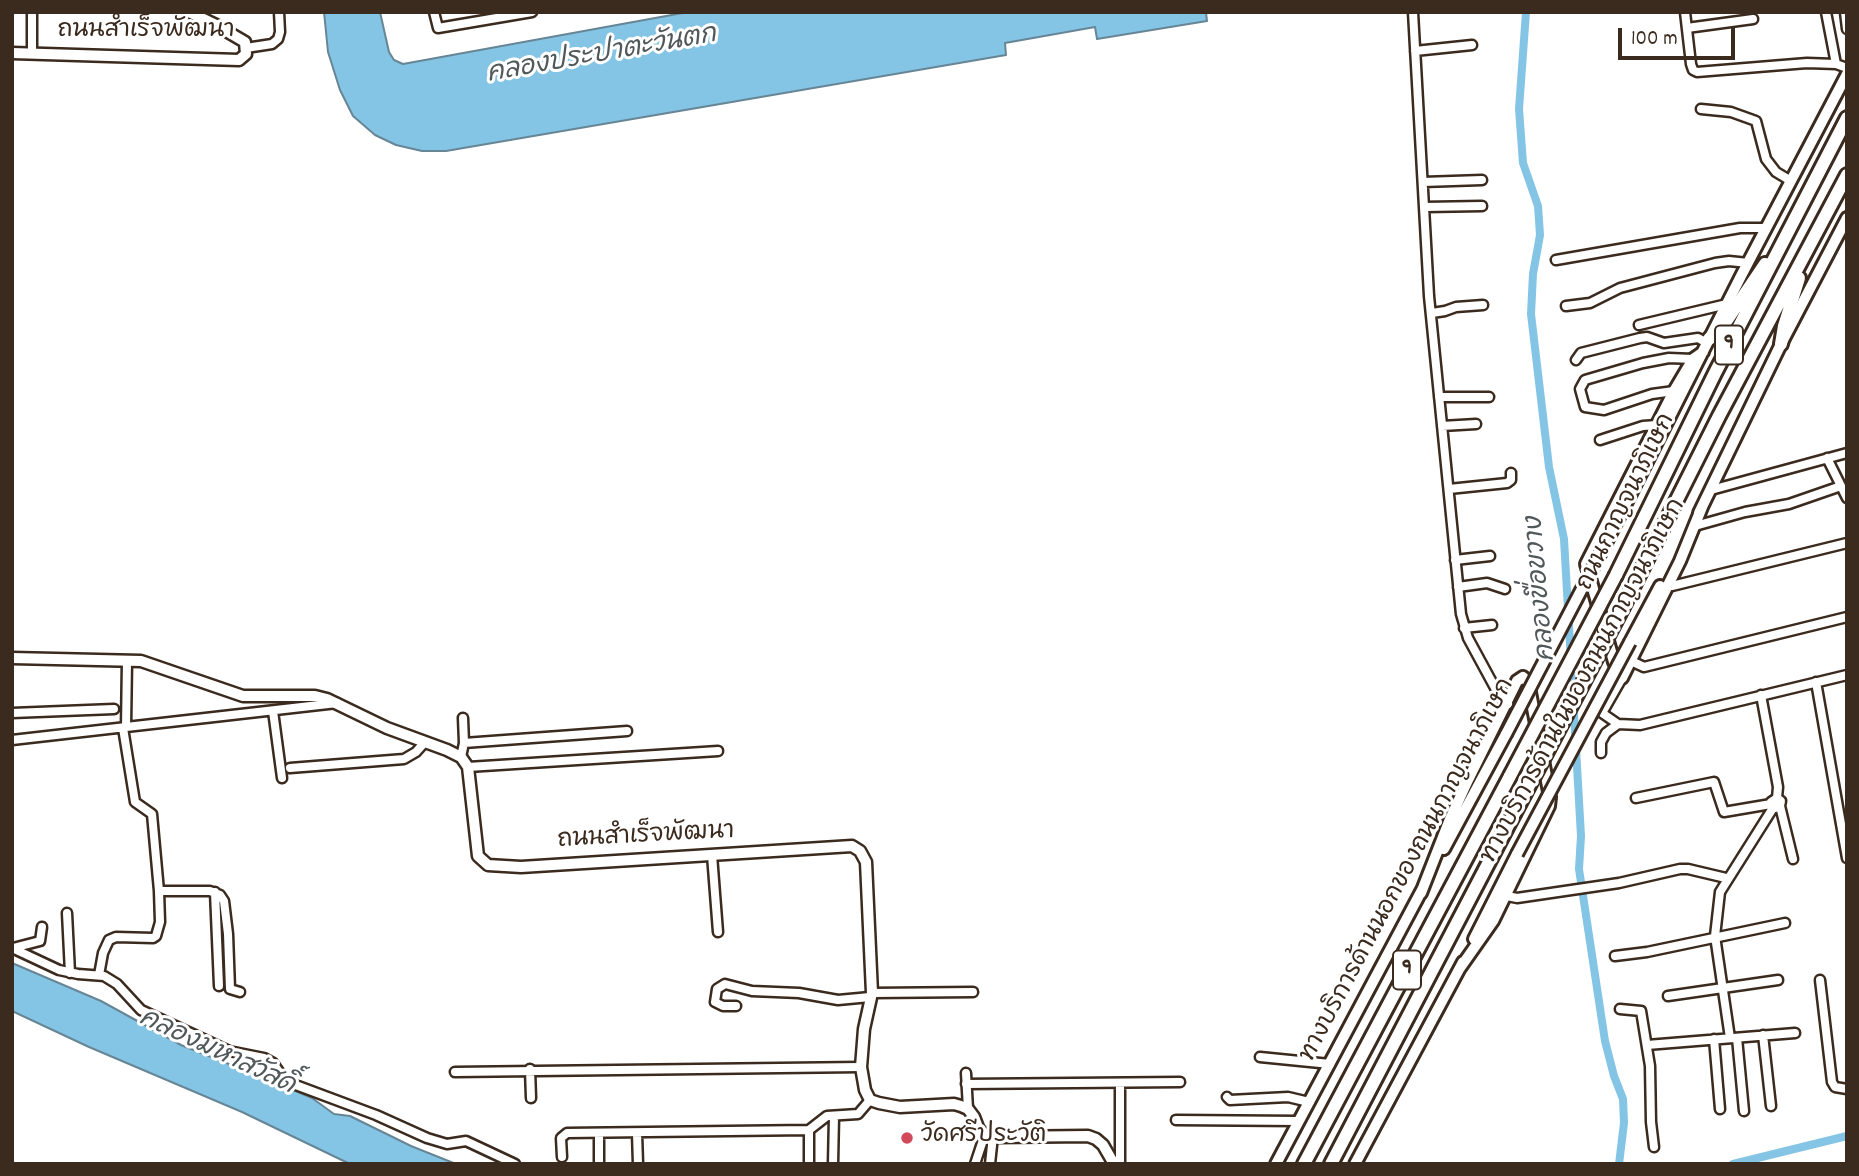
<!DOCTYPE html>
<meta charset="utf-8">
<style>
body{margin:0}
#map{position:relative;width:1859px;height:1176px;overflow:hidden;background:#fff;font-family:Dekko,sans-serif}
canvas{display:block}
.frame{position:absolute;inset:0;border:14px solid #3b2a1e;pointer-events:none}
.scale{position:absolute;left:1618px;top:28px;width:117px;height:32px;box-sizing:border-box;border:4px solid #3b2a1e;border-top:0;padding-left:9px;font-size:21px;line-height:24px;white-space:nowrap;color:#3b2a1e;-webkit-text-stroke:5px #fff;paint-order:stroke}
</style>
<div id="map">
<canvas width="1859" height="1176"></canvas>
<div class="frame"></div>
<div class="scale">100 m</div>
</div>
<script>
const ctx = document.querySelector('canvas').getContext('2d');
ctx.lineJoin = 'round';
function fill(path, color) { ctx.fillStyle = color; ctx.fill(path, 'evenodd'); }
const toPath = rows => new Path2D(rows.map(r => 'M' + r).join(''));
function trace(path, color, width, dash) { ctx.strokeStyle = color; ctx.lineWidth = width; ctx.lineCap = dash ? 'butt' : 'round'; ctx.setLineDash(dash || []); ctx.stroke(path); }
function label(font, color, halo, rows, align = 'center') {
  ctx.font = font + ' Dekko,"Playpen Sans Thai",sans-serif'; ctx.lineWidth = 6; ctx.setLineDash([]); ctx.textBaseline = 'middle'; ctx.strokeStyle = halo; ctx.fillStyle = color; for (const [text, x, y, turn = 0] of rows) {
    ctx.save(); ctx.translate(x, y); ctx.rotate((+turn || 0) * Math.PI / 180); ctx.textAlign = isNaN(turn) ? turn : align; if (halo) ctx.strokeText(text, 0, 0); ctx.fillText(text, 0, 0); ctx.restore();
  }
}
const water = toPath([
 [324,12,380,12,389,52,394,60,403,64,688,12,1206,12,1207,21,1097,39,1095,27,1005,43,1006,55,446,151,422,151,396,145,375,135,353,116,340,90,328,52,324,12],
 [12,963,101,1001,181,1045,277,1083,312,1098,334,1114,350,1116,411,1146,456,1164,350,1164,242,1112,89,1047,12,1011,12,963]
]);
fill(water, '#84c4e5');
trace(water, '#678695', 2);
trace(toPath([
 [1526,12,1519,109,1523,163,1538,206,1540,235,1533,274,1531,314,1549,467,1564,539,1581,836,1579,869,1605,1041,1614,1076,1623,1099,1624,1123,1619,1164],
 [1733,1164,1847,1136]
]), '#84c4e5', 8);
const minor = toPath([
 [32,12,32,54],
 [434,12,438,28,532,12],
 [1413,12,1429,296,1461,614,1468,638,1500,697,1508,704],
 [1685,12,1691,64,1693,70,1697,72,1807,63,1836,64,1847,68],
 [1826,12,1836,64],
 [1845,12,1847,29],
 [1687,28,1753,19],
 [246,48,272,44,278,39,280,32,279,12],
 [1415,51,1472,45],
 [1701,109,1731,112,1756,121,1766,159,1776,172,1791,181],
 [1423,182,1482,180],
 [1425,207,1482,206],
 [1556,260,1740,228,1766,228],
 [1566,306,1590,303,1620,288,1715,263,1729,261,1748,263],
 [1432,313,1445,311,1456,307,1483,305],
 [1639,325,1727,304],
 [1576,360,1581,353,1640,338,1647,337,1664,343,1698,338,1707,343],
 [1674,391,1652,394,1604,410,1585,407,1580,389,1585,380,1643,363,1669,358,1693,359],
 [1439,397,1489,397],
 [1442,426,1476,424],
 [1600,440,1643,426,1657,425],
 [1827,458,1847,498],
 [1449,489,1507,483,1511,480,1511,473],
 [1711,490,1847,453],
 [1695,526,1745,512,1789,504,1841,486],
 [1455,560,1490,556],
 [1668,585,1672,586,1847,543],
 [1458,587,1487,583,1505,589],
 [1464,628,1492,625],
 [1631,661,1644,667,1847,617],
 [1622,678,1602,713,1618,724,1640,725,1847,675],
 [1816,682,1847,858],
 [1761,695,1778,787,1777,798,1781,801,1780,806,1775,808,1771,802,1777,798],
 [273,711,282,778],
 [12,713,114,709],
 [126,727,127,661],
 [123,728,135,802,152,814,159,891],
 [12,740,337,703],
 [464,743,627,731],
 [1601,753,1601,742,1606,733,1618,724],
 [461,757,464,743,463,718],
 [468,767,718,751],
 [290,768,404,759,416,752,425,742],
 [1636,798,1714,782,1724,812,1771,804],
 [1780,806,1793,859],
 [712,855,718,932],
 [215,892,219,986],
 [1507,896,1517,898,1619,883,1680,869,1688,869,1726,878],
 [67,913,70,973],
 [12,948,59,970,78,974,104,976,117,984,141,1010,229,1051,264,1058,273,1063,284,1079,293,1084,376,1115,427,1138,447,1144,466,1141,515,1164],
 [13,948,40,941,42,927],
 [1615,956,1647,952,1785,923],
 [99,975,103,953,109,940,116,937,153,938,156,936,160,922,159,891,210,891,220,895,224,901,228,934,230,989,240,992],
 [1820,980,1832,1082,1835,1087,1847,1089],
 [872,993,973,992],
 [1668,996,1778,980],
 [736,1006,723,1006,715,1002,717,989,725,984,752,991,799,993,838,1000,870,997],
 [1620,1009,1641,1011,1650,1066,1651,1122,1654,1147],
 [1763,1035,1771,1106],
 [1730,1038,1715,936,1720,892,1773,808],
 [1737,1038,1744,1111],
 [1714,1039,1720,1109],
 [1647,1045,1795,1033],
 [1260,1057,1330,1064],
 [530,1069,531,1098],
 [455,1072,861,1067],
 [966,1073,968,1109],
 [1120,1083,1120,1164],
 [966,1084,1180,1082],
 [1227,1097,1230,1100,1288,1097,1309,1102],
 [1176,1120,1299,1121],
 [809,1130,809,1164],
 [637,1133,638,1164],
 [599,1134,599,1164],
 [562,1157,561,1138,567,1133,809,1130,827,1116,858,1114,870,1100],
 [833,1164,834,1116],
 [975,1164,985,1134],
 [990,1164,993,1136]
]);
const tertiary = toPath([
 [12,53,239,60,246,54,245,42,216,25,189,12],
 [12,658,141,661,243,696,315,696,327,699,387,728,447,750,461,757,468,767,478,856,488,865,521,867,852,846,860,851,866,862,872,993,864,1029,861,1067,865,1090,870,1100,879,1103,900,1107,954,1104,961,1106,968,1109,974,1117,979,1130,985,1134,996,1137,1088,1136,1096,1139,1103,1145,1114,1164]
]);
const secondary = toPath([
 [1702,507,1680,561,1622,678,1614,662,1586,564,1674,391,1693,359,1703,352],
 [1699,513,1781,344,1847,218],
 [1609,537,1741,276,1847,74],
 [1630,642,1660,586],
 [1444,849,1506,734],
 [1421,893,1450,819,1468,780,1517,681,1523,677,1528,682,1550,797,1549,806,1493,921,1460,968],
 [1474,939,1517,854],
 [1276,1164,1423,888],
 [1355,1164,1463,962]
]);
const trunk = toPath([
 [1709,339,1723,326,1765,264],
 [1781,344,1784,326,1799,278],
 [1616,575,1715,373,1847,118],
 [1623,607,1719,416,1847,175],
 [1304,1164,1510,776],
 [1331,1164,1514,814]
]);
trace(minor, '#3b2a1e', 13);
trace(tertiary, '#3b2a1e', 15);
trace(secondary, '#3b2a1e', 16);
trace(trunk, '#3b2a1e', 18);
trace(minor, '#fff', 8);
trace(tertiary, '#fff', 10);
trace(secondary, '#fff', 10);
trace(trunk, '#fff', 12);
const secondaryBridge = toPath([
 [1506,734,1609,537],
 [1517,854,1630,642]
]);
const trunkBridge = toPath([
 [1510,776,1616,575],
 [1514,814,1623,607]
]);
trace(secondaryBridge, '#3b2a1e', 16, []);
trace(trunkBridge, '#3b2a1e', 18, []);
trace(secondaryBridge, '#fff', 10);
trace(trunkBridge, '#fff', 12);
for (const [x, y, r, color] of [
 [907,1138,7,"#d1495b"]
]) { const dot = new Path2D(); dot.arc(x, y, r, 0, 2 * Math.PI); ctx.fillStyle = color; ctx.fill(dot); trace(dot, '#fff', 2.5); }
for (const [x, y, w] of [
 [1729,345,28],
 [1407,970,28]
]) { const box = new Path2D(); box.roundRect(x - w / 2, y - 19.5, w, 39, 5); ctx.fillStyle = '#fff'; ctx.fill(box); trace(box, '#3b2a1e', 2); }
label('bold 23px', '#3b2a1e', null, [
 ["9",1729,345],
 ["9",1407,970]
]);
label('24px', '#3b2a1e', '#fff', [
 ["ถนนสำเร็จพัฒนา",146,33],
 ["ถนนกาญจนาภิเษก",1628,503,-64],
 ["ทางบริการด้านในของถนนกาญจนาภิเษก",1585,682,-62],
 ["ถนนสำเร็จพัฒนา",646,838,-3],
 ["ทางบริการด้านนอกของถนนกาญจนาภิเษก",1409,871,-62]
]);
label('24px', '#3b2a1e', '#fff', [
 ["วัดศรีประวัติ",921,1138]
], 'left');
label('italic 26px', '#51585a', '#fff', [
 ["คลองประปาตะวันตก",602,57,-10],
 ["คลองขื่อขวาง",1543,589,-95],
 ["คลองมหาสวัสดิ์",216,1054,25]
]);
</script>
